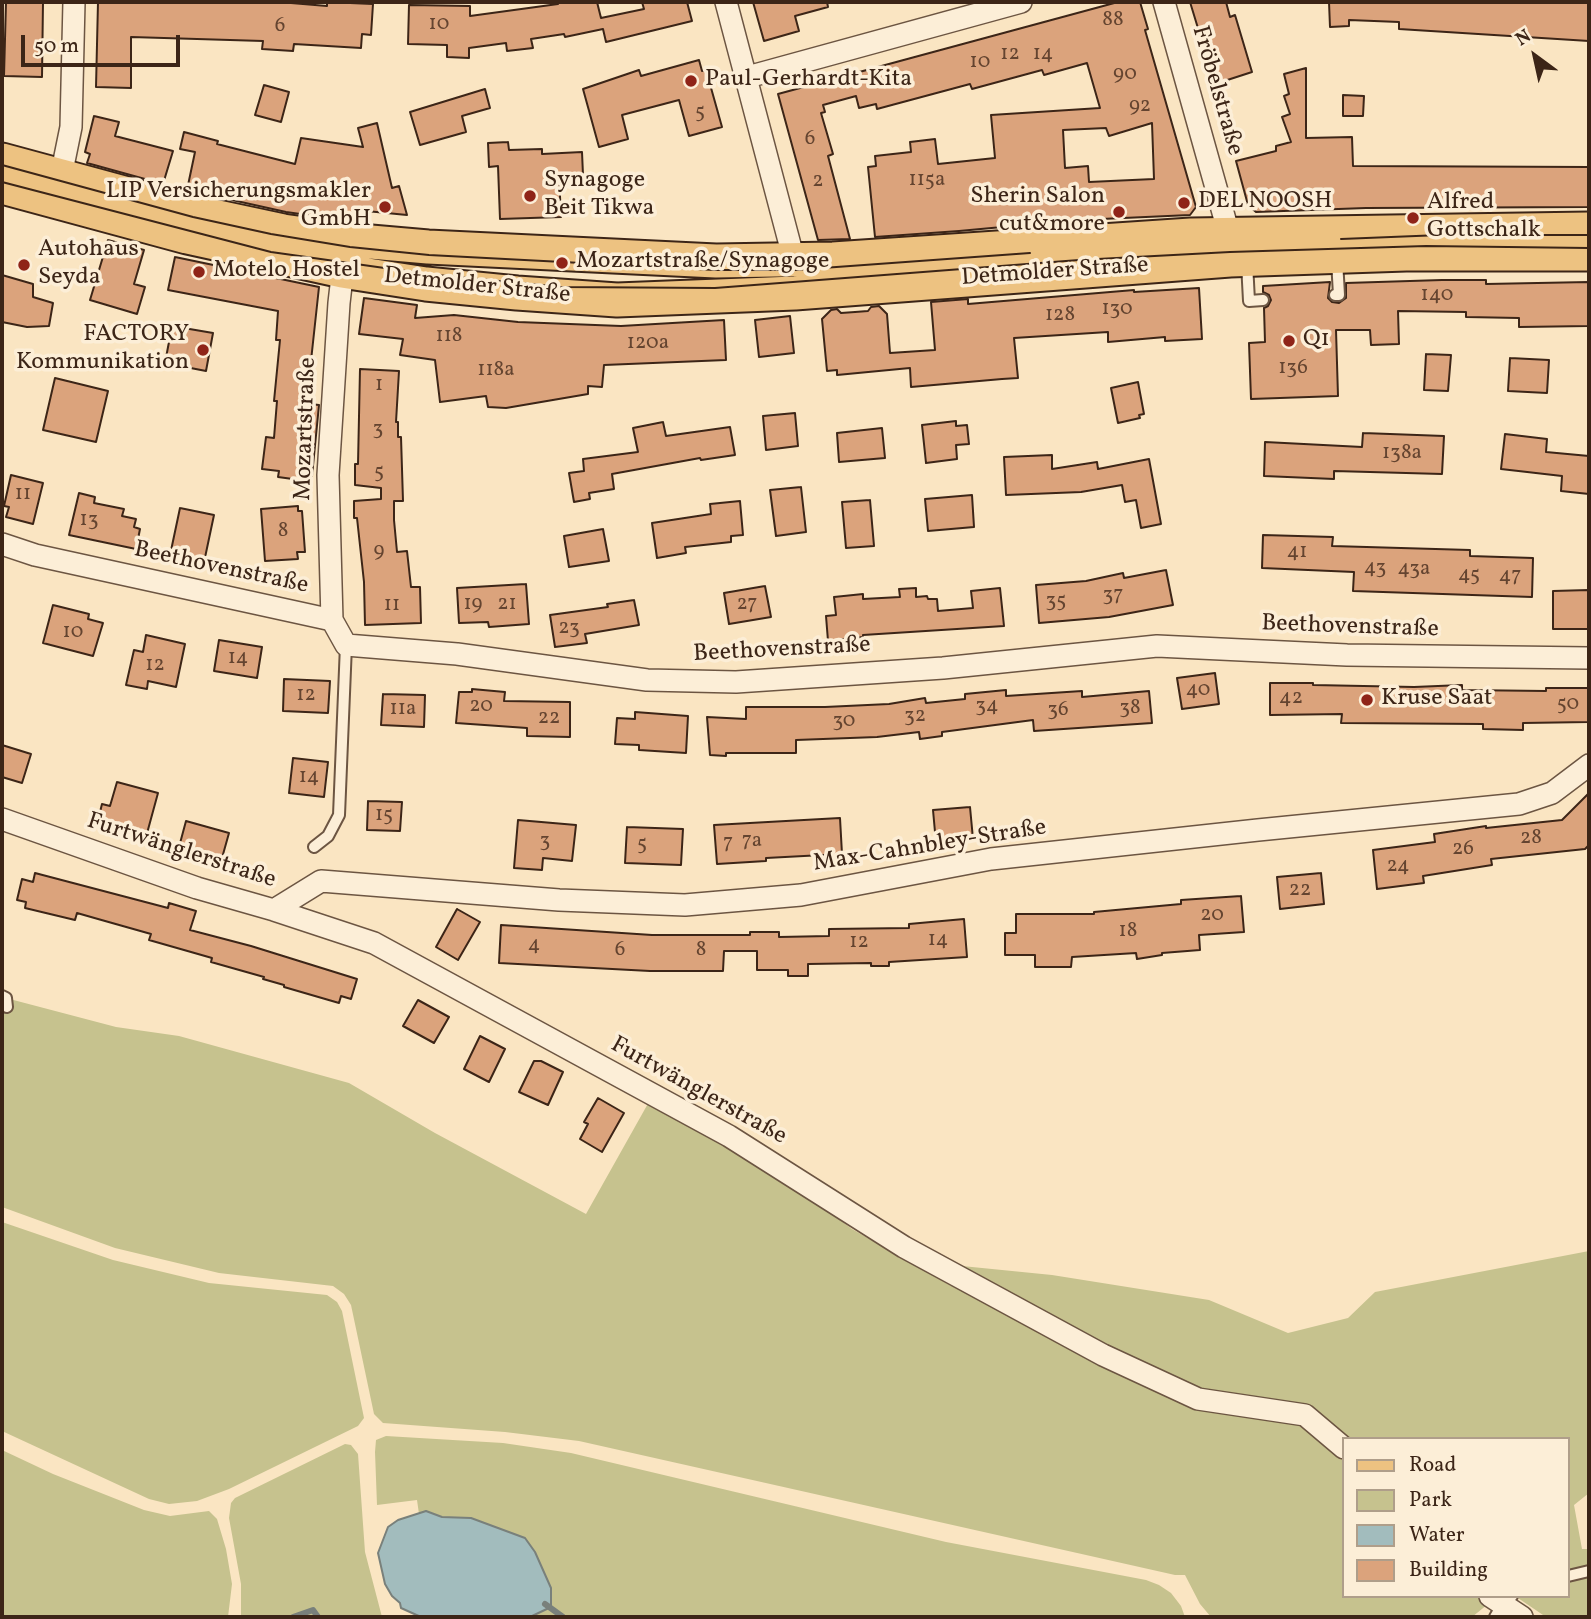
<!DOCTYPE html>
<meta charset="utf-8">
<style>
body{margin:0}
#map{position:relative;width:1591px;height:1619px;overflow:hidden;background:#fae5c2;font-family:Vollkorn,serif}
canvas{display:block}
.frame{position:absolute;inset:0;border:4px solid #3c2517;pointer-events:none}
.legend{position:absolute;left:1342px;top:1437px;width:228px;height:161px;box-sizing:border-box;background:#fceed7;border:2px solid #af9e8a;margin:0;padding:9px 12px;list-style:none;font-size:21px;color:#3c2517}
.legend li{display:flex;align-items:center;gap:14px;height:35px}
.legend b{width:35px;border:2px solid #af9e8a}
.north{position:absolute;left:1500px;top:21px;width:70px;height:70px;-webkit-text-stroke:5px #fceed7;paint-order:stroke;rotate:327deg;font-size:19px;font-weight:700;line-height:28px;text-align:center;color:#3c2517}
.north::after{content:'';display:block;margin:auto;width:24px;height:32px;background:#3c2517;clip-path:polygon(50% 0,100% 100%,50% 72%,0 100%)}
.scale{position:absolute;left:21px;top:35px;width:159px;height:32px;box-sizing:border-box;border:4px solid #3c2517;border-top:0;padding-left:9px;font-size:21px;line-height:24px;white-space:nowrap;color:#3c2517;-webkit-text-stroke:5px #fceed7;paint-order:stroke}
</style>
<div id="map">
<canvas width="1591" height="1619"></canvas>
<div class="frame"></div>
<ul class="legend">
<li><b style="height:9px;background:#edc281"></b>Road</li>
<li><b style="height:19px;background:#c6c28e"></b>Park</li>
<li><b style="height:19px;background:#a2bcbd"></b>Water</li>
<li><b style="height:19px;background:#dba37c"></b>Building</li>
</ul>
<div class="north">N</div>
<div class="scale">50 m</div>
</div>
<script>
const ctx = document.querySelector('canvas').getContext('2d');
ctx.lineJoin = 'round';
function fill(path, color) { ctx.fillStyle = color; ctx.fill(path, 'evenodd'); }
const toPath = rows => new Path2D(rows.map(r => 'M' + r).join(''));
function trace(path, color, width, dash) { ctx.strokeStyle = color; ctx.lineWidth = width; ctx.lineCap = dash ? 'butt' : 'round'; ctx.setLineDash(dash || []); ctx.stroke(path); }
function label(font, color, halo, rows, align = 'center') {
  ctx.font = font + ' Vollkorn,serif'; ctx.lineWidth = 7; ctx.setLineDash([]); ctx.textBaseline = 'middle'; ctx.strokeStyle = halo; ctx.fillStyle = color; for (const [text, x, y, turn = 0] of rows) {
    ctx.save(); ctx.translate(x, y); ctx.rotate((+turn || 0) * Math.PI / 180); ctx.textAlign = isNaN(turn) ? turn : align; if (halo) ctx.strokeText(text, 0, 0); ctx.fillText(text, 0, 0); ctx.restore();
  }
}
fill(toPath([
 [2,997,116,1027,179,1036,349,1083,435,1133,586,1214,650,1100,779,1175,852,1229,951,1286,952,1265,1052,1275,1209,1300,1288,1333,1348,1318,1375,1292,1589,1251,1589,1493,1574,1505,1582,1549,1589,1549,1589,1617,1546,1617,1515,1596,1568,1596,1568,1439,1344,1439,1344,1596,1498,1596,1472,1617,1211,1617,1200,1604,1185,1575,1175,1575,579,1441,505,1432,383,1423,374,1414,351,1305,344,1294,333,1286,219,1273,115,1248,2,1207],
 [2,1222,113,1260,209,1283,327,1295,337,1302,342,1311,364,1418,358,1426,229,1489,197,1501,169,1504,149,1499,2,1431],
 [386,1436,503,1443,571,1453,946,1542,1146,1580,1159,1585,1171,1593,1181,1606,1185,1617,530,1617,551,1607,471,1518,442,1517,426,1511,419,1514,417,1500,377,1505,375,1452,376,1440],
 [345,1444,351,1445,358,1454,365,1552,382,1617,241,1617,241,1584,229,1518,231,1503,235,1498],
 [2,1450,53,1474,144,1510,170,1516,209,1511,217,1519,226,1549,232,1584,228,1617,2,1617]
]), '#c6c28e');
const water = toPath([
 [426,1511,442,1517,471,1518,525,1538,535,1552,551,1588,551,1607,530,1617,421,1617,401,1608,400,1603,392,1596,385,1584,378,1553,388,1527,398,1520,426,1511]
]);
fill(water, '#a2bcbd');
trace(water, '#79807b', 2);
trace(toPath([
 [545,1604,563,1617],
 [293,1617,313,1610,318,1617]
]), '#79807b', 6);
const building = toPath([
 [6,2,43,2,42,77,4,76,6,2],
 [98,2,279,2,327,6,327,2,373,4,371,35,362,34,361,48,294,44,293,51,262,49,263,41,131,37,131,88,96,87,98,2],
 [558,2,597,2,601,18,644,9,642,2,687,2,692,21,606,42,603,29,565,37,564,34,531,39,533,48,507,51,506,43,469,48,469,58,447,57,447,45,408,44,409,5,470,6,470,16,558,4,558,2],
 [753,2,827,2,828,7,795,16,799,31,764,41,753,2],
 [1118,2,1140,2,1148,29,1145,30,1196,207,1190,215,1035,222,1035,224,959,231,875,237,868,167,876,166,875,156,911,152,910,142,935,139,938,164,995,158,991,115,1100,108,1087,63,1044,75,1042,70,972,89,970,84,877,109,876,104,859,108,856,96,823,105,825,112,821,113,833,154,828,156,850,239,818,240,778,94,1118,2],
 [1152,123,1154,179,1089,182,1088,166,1065,168,1063,130,1106,128,1109,136,1152,123],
 [1190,2,1226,2,1230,17,1235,15,1252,72,1215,84,1190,2],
 [1329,2,1589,2,1589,41,1399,29,1399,22,1349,20,1349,26,1330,27,1329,2],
 [699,60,702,71,706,70,722,127,689,136,679,100,622,115,628,139,599,147,583,89,639,70,641,76,699,60],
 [1306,68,1306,138,1352,137,1353,166,1589,167,1589,207,1366,208,1256,212,1248,205,1236,161,1276,151,1276,146,1291,142,1282,117,1290,114,1284,96,1289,94,1284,74,1306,68],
 [264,85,289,92,281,122,255,115,264,85],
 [485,89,490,108,462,116,466,132,420,145,410,112,485,89],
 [1343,95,1364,96,1363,116,1343,116,1343,95],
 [94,116,119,122,115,136,173,151,163,184,87,163,90,154,85,152,94,116],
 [377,123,392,188,399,186,407,215,356,210,354,221,350,221,286,212,187,190,195,152,180,149,184,132,218,141,217,144,295,164,301,138,363,147,358,128,377,123],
 [508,142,509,150,542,149,542,154,582,152,583,175,559,176,561,217,500,219,498,166,489,167,488,143,508,142],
 [108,240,144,250,134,284,145,287,137,314,90,300,108,240],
 [175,257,319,287,310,370,313,370,310,404,319,405,312,476,301,475,300,480,278,477,279,471,262,469,266,437,274,438,277,401,274,401,280,340,276,340,278,311,168,290,175,257],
 [2,275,33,284,33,297,53,303,49,326,27,327,2,322,2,275],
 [1442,280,1486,280,1486,284,1589,282,1589,326,1519,327,1519,318,1466,317,1466,312,1398,311,1399,344,1371,345,1370,330,1336,330,1338,396,1251,399,1249,343,1265,342,1264,308,1268,306,1271,300,1269,295,1263,292,1263,286,1330,282,1328,298,1332,302,1339,303,1346,298,1346,283,1442,280],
 [1199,288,1202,339,1165,341,1165,337,1108,342,1108,332,1014,338,1018,378,1002,379,911,387,910,368,837,375,837,370,827,371,822,319,831,310,837,309,841,313,855,312,868,311,871,307,879,306,887,314,890,353,935,350,931,302,968,299,968,304,1134,290,1134,292,1199,288],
 [364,298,417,305,415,318,454,315,518,322,621,326,724,320,726,360,604,365,602,387,588,386,588,394,506,408,488,407,486,396,440,402,435,360,400,355,403,339,359,334,364,298],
 [790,316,794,353,759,357,755,320,790,316],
 [172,326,213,333,206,371,165,363,172,326],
 [1426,354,1451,355,1448,391,1424,390,1426,354],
 [1510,358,1549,360,1547,393,1508,391,1510,358],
 [360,369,399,371,396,422,398,422,398,437,401,437,403,501,394,501,394,520,397,552,407,551,411,587,420,587,421,623,365,625,364,582,357,518,354,518,354,501,381,499,381,488,355,485,355,464,358,464,360,369],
 [55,378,108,391,96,442,43,430,55,378],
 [1138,382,1144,414,1139,415,1140,418,1118,423,1111,388,1138,382],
 [795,413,798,446,766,450,763,416,795,413],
 [956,421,956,426,967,425,969,444,956,445,957,459,926,463,922,425,956,421],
 [663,422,666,436,730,427,735,455,701,460,700,458,612,474,614,489,589,493,590,499,574,502,569,473,584,471,583,459,638,452,633,428,663,422],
 [882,428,885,458,839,462,837,433,882,428],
 [1363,433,1444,436,1442,474,1334,471,1334,479,1264,476,1265,442,1362,447,1363,433],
 [1505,434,1547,439,1546,452,1589,456,1589,494,1561,491,1562,476,1501,469,1505,434],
 [1052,455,1052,469,1097,462,1098,469,1149,459,1161,524,1141,528,1136,500,1125,502,1122,485,1081,492,1006,495,1004,457,1052,455],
 [11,475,43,483,33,524,6,517,9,507,4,506,11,475],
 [801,487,806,532,776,536,770,490,801,487],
 [79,493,95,497,94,503,124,509,122,516,136,519,134,527,140,529,136,549,69,535,79,493],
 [972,495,974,527,928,531,925,499,972,495],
 [870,500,874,546,846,548,842,502,870,500],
 [740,501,743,535,731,536,731,542,685,547,686,553,657,558,652,523,711,514,710,504,740,501],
 [298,506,298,511,302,511,305,552,297,552,298,559,265,561,261,509,298,506],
 [180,508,214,515,203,567,169,560,180,508],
 [603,529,609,561,569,567,564,536,603,529],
 [1263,535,1333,537,1332,546,1470,550,1470,556,1533,558,1532,597,1353,591,1354,572,1262,568,1263,535],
 [1166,570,1173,605,1109,617,1039,623,1036,585,1086,581,1123,573,1124,578,1166,570],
 [526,584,529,624,489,627,488,622,459,623,457,588,526,584],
 [765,586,771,617,729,624,724,593,765,586],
 [916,588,916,597,927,596,928,599,937,599,938,611,973,608,971,591,1000,588,1004,626,863,635,863,637,828,641,826,616,836,615,834,597,863,594,863,599,900,597,899,589,916,588],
 [1589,590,1589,629,1553,629,1553,591,1589,590],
 [634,600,639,625,585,634,587,643,555,647,550,615,608,607,607,604,634,600],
 [53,605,89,614,88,619,103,623,93,656,43,643,53,605],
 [146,635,185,644,176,687,148,681,147,689,126,685,134,650,143,652,146,635],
 [219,640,262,647,257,678,214,671,219,640],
 [1215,673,1219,704,1182,709,1177,678,1215,673],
 [284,679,330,681,328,713,283,711,284,679],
 [1270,683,1313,683,1313,685,1414,687,1462,685,1462,690,1546,691,1546,688,1589,688,1589,722,1523,723,1523,730,1483,729,1483,724,1341,723,1342,714,1270,715,1270,683],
 [472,689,505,692,504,701,570,702,570,737,527,736,527,728,456,723,459,692,472,692,472,689],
 [1006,690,1006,696,1082,691,1082,697,1149,691,1152,723,1034,731,1033,720,942,732,942,736,920,739,919,732,877,737,796,740,796,753,726,753,726,756,710,755,707,717,746,719,746,707,825,707,889,704,925,698,926,703,965,699,965,694,1006,690],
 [383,694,425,695,424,727,381,725,383,694],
 [635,712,688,716,686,753,639,750,639,745,615,744,617,718,635,719,635,712],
 [2,745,31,754,22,783,2,777,2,745],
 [293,758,328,762,324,797,289,793,293,758],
 [117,782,158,793,146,837,97,824,102,804,110,806,117,782],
 [1589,793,1589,845,1585,849,1491,859,1492,865,1423,876,1424,883,1377,889,1373,850,1435,842,1434,834,1486,826,1486,828,1562,820,1589,793],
 [368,801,402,802,400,831,367,830,368,801],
 [970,807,973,839,936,843,933,810,970,807],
 [840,818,842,854,766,858,766,861,717,864,714,825,840,818],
 [518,820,576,825,572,861,543,858,542,870,514,868,518,820],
 [186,821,229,833,222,858,179,847,186,821],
 [627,827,683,829,681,865,625,863,627,827],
 [35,873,168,908,169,903,196,911,190,930,251,946,357,979,351,999,341,996,339,1003,284,987,284,985,263,979,264,977,211,962,212,958,149,940,151,934,98,919,77,913,75,920,25,908,26,902,17,900,22,879,33,882,35,873],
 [1321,873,1324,904,1280,909,1277,877,1321,873],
 [1241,896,1244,932,1199,935,1200,950,1162,953,1162,955,1137,959,1136,953,1072,957,1071,967,1035,967,1035,955,1005,955,1005,933,1016,933,1016,914,1094,914,1094,912,1181,904,1181,900,1241,896],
 [457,909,480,922,458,960,436,947,457,909],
 [964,919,967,957,889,962,889,966,871,966,871,963,808,964,808,976,788,976,788,970,757,970,757,951,724,951,723,971,650,971,499,963,501,925,652,935,750,935,750,932,779,932,779,937,829,936,829,929,909,928,909,924,964,919],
 [418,1000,449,1017,434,1043,403,1026,418,1000],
 [480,1036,505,1049,489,1082,464,1069,480,1036],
 [534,1061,541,1061,563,1072,548,1105,519,1092,534,1061],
 [598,1098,624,1113,602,1152,580,1139,588,1124,584,1122,598,1098]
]);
fill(building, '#dba37c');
trace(building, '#3c2517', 2);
const lane = toPath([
 [1247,263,1249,301,1263,300],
 [1335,295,1339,295,1337,260],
 [314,847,328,836,339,815,346,645],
 [2,996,6,998,7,1007],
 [1568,1576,1589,1571],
 [1495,1617,1502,1605,1512,1596]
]);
const street = toPath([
 [726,2,794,260],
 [1164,2,1229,234],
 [744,78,1021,2],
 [61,176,71,127,74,2],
 [2,544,35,555,332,620,346,645,457,654,647,680,736,682,943,668,1157,646,1347,655,1589,658],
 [332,620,328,475,339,303,344,259],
 [2,819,197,888,274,910,374,943,729,1136,904,1247,1103,1355,1198,1399,1305,1415,1344,1448],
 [274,910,321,881,559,900,685,905,801,895,991,859,1258,830,1519,804,1552,793,1589,765],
 [1490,1596,1522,1617]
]);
const primary = toPath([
 [2,160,194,212,283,231,348,240,428,247,716,261,833,259,1191,235,1589,229],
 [2,187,187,237,342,271,426,284,517,293,617,300,795,293,1230,260,1406,254,1589,254]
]);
trace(lane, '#6c5542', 14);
trace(street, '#6c5542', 24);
trace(primary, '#3c2517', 37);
trace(lane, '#fceed7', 10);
trace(street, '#fceed7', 21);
trace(primary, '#edc281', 33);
trace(toPath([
 [2,165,193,217,271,234,350,247,429,255,715,270,795,270,1030,253],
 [2,182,271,252,427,274,561,287,715,288,1079,260,1230,252,1426,246,1589,248],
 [1341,239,1441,235,1589,235]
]), '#3c2517', 2);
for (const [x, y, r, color] of [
 [691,81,7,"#8f2418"],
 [530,196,7,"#8f2418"],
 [1184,203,7,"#8f2418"],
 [385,207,7,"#8f2418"],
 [1119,212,7,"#8f2418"],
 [1413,218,7,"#8f2418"],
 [562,263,7,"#8f2418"],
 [24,265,7,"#8f2418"],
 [199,272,7,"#8f2418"],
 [1289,341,7,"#8f2418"],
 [203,350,7,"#8f2418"],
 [1367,700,7,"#8f2418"]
]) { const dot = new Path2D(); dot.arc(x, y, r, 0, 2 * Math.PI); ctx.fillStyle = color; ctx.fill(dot); trace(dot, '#fceed7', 2.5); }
label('21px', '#644430', null, [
 ["88",1113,21],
 ["10",439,25],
 ["6",280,27],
 ["12",1010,55],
 ["14",1043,55],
 ["10",980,63],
 ["90",1125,75],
 ["92",1140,107],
 ["5",700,113],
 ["6",810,140],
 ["115a",927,181],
 ["2",818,182],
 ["140",1437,296],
 ["130",1117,310],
 ["128",1060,316],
 ["118",449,337],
 ["120a",648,344],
 ["136",1293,369],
 ["118a",496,371],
 ["1",379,386],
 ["3",378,430],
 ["138a",1402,454],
 ["5",379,473],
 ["11",23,495],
 ["13",89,521],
 ["8",283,532],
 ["9",379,552],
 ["41",1297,553],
 ["43",1375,569],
 ["43a",1414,570],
 ["45",1469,576],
 ["47",1510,577],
 ["37",1113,596],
 ["35",1056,602],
 ["19",473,605],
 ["21",507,605],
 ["27",747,605],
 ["11",392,606],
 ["23",569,629],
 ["10",73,633],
 ["14",238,659],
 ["12",155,666],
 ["40",1198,691],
 ["12",306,696],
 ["42",1291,699],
 ["50",1568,705],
 ["20",481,707],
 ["34",987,707],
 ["38",1130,709],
 ["11a",403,710],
 ["36",1058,711],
 ["32",915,717],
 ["22",549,719],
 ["30",844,722],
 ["14",309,778],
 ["15",384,816],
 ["28",1531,839],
 ["3",545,842],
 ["7a",752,842],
 ["7",728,844],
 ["5",642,845],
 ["26",1463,850],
 ["24",1398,867],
 ["22",1300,891],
 ["20",1212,916],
 ["18",1128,932],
 ["14",938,941],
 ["12",859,943],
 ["4",534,946],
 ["6",620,951],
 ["8",701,951]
]);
label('24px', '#3c2517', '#fceed7', [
 ["Paul-Gerhardt-Kita",705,81],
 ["Synagoge",544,182],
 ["Beit Tikwa",544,210],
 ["LIP Versicherungsmakler",371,193,"right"],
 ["GmbH",371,221,"right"],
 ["Sherin Salon",1105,198,"right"],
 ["cut&more",1105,226,"right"],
 ["DEL NOOSH",1198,203],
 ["Alfred",1427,204],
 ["Gottschalk",1427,232],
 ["Autohaus",38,251],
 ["Seyda",38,279],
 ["Mozartstraße/Synagoge",576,263],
 ["Motelo Hostel",213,272],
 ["FACTORY",189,336,"right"],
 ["Kommunikation",189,364,"right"],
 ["Q1",1303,341],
 ["Kruse Saat",1381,700]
], 'left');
label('24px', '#3c2517', '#fceed7', [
 ["Fröbelstraße",1216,91,74],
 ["Detmolder Straße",1055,273,-4],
 ["Detmolder Straße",477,287,6],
 ["Mozartstraße",307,429,-88],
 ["Beethovenstraße",221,569,12],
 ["Beethovenstraße",1350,628,2],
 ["Beethovenstraße",782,651,-3],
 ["Max-Cahnbley-Straße",930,847,-9],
 ["Furtwänglerstraße",181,852,18],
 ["Furtwänglerstraße",698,1092,29]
]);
</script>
